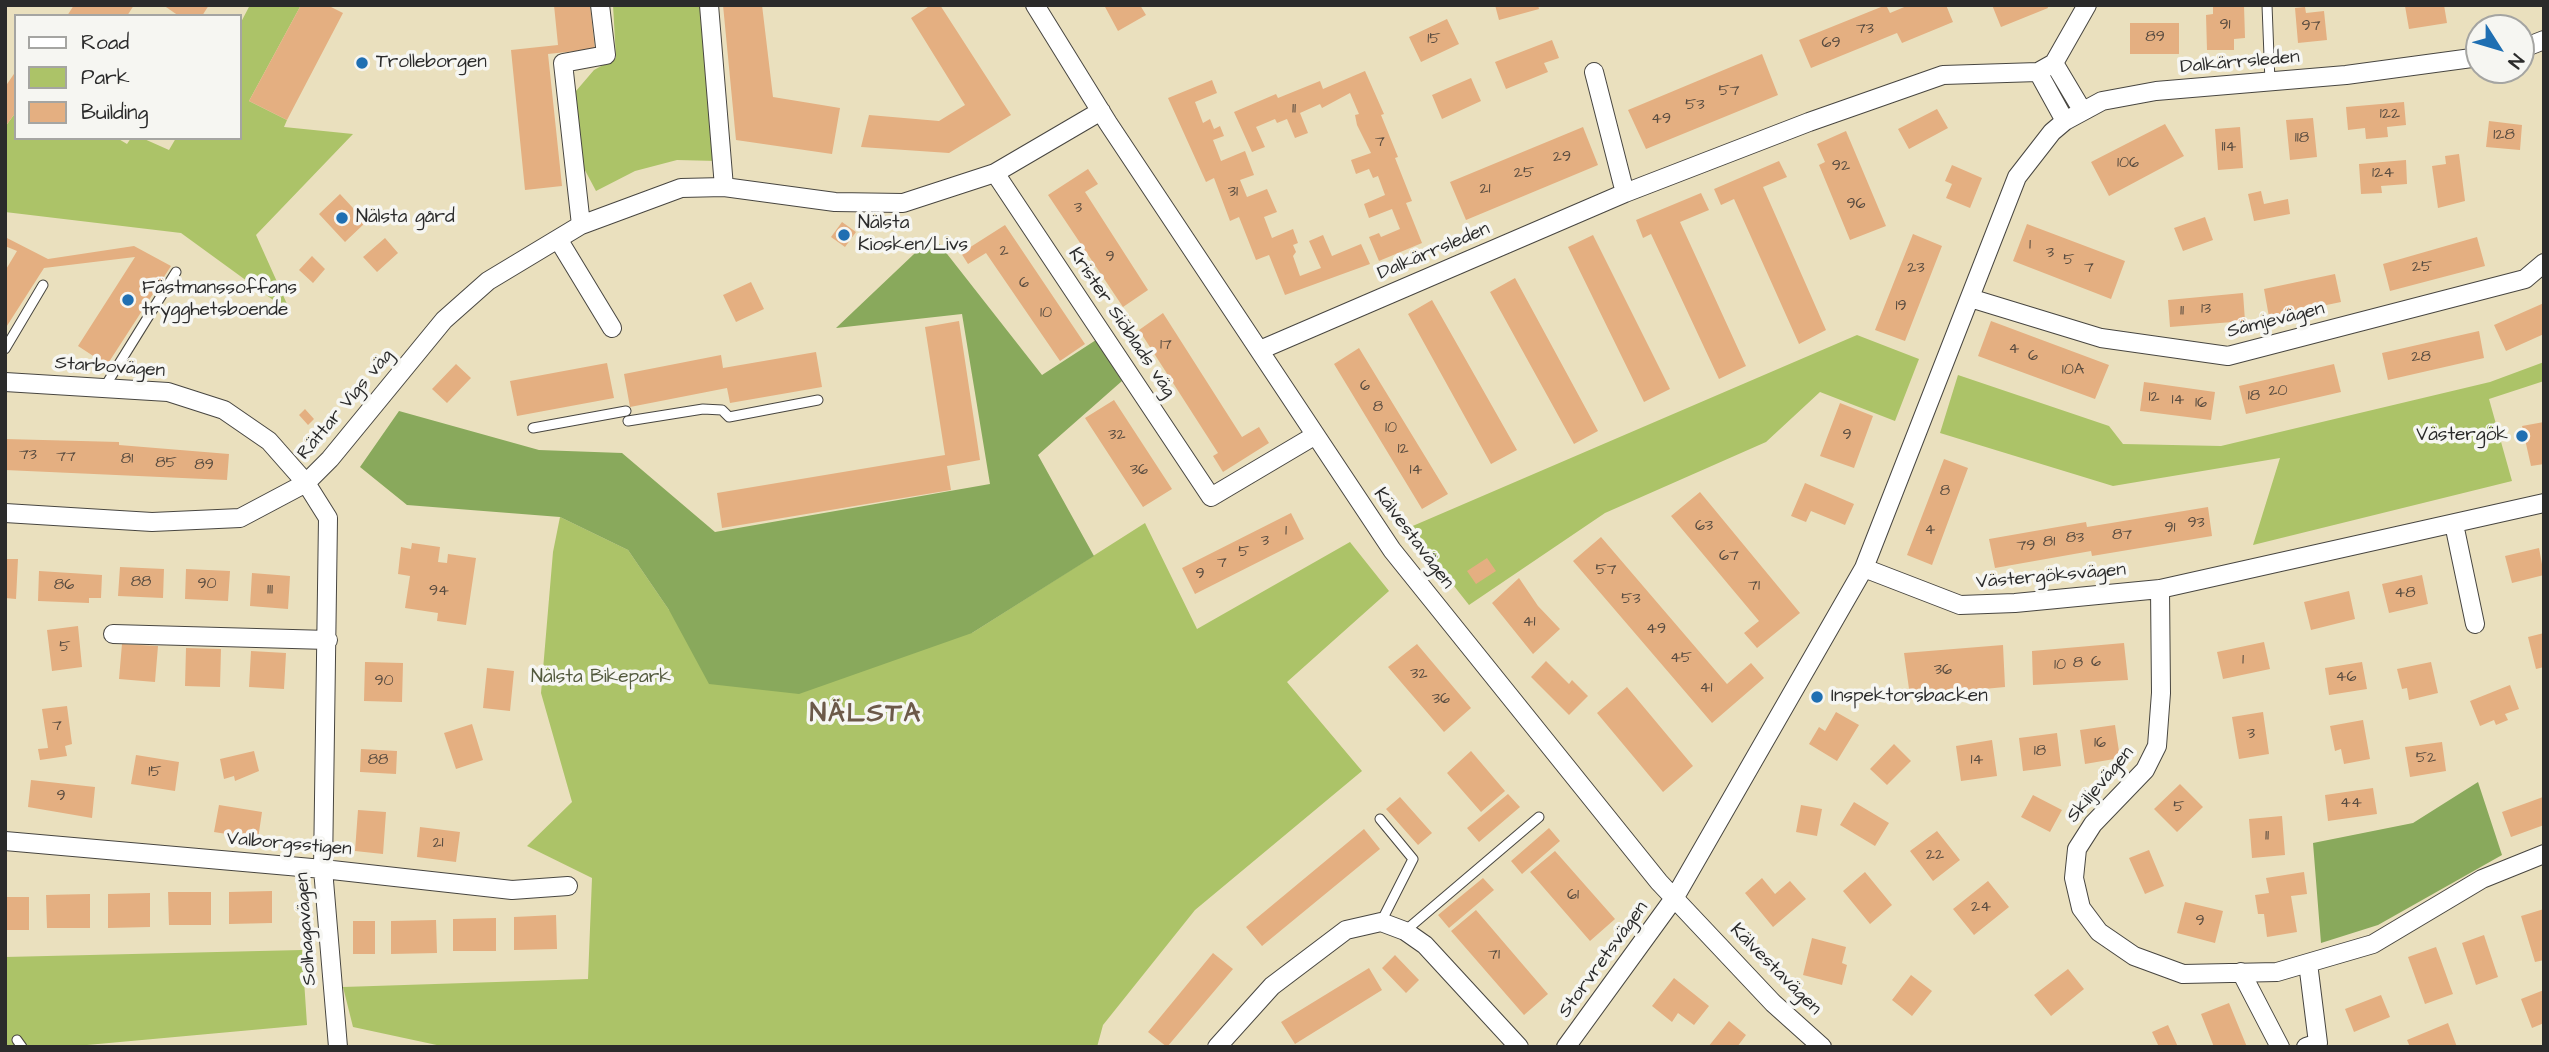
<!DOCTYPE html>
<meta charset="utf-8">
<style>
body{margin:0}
#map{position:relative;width:2549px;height:1052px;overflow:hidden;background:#eae0be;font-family:"Architects Daughter",sans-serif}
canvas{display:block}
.frame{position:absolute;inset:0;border:7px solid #2b2b2b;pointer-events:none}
.legend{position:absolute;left:14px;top:14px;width:228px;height:126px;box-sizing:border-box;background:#f6f6f2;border:2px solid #a5a5a2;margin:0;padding:9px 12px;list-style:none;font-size:21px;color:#2b2b2b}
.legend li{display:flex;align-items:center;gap:14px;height:35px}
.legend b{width:35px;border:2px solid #a5a5a2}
.north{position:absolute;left:2465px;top:14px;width:70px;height:70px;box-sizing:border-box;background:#f6f6f2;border:2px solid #a5a5a2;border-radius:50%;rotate:127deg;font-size:19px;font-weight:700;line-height:28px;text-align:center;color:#2b2b2b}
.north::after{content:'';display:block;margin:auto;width:24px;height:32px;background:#1f6fb2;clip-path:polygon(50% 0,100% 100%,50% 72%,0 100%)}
</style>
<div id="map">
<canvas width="2549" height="1052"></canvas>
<div class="frame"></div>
<ul class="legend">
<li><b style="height:9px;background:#fff"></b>Road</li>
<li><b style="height:19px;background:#acc368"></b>Park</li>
<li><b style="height:19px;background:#e4af81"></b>Building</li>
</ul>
<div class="north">N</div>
</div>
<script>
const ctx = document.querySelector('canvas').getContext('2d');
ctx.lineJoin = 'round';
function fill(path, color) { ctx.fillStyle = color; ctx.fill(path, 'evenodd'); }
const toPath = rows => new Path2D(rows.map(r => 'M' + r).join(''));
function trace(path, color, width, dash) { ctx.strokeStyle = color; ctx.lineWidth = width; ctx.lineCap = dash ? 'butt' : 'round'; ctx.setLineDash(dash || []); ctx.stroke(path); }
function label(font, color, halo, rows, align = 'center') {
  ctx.font = font + ' "Architects Daughter",sans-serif'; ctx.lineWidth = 7; ctx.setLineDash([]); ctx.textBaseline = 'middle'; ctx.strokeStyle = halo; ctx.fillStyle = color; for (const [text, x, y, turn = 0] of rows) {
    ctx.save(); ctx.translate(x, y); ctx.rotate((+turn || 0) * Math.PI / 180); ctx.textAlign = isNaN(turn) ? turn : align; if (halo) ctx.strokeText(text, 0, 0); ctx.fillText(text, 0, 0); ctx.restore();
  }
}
fill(toPath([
 [250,5,301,5,249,101,287,120,284,127,353,134,256,235,291,313,181,233,5,212,5,127,16,112,16,138,117,138,127,144,131,138,142,138,169,150,176,138,240,138,240,24],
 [613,5,702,5,717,161,677,160,635,171,596,191,579,159,573,117,576,91,594,70,616,58],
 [1857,335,1919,359,1895,421,1820,392,1766,442,1605,513,1469,605,1408,528],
 [2544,362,2544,381,2489,399,2512,481,2253,545,2280,458,2113,486,1940,433,1958,375,2109,426,2123,444,2221,446,2490,382],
 [560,517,628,550,669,610,972,633,1145,523,1197,629,1350,542,1389,591,1287,682,1362,771,1195,910,1103,1025,1097,1047,446,1047,353,1027,343,987,588,979,592,878,527,846,572,802,541,693,553,552],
 [302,950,307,1025,65,1047,5,1047,5,957]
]), '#acc368');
fill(toPath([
 [933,236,1042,375,1096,340,1122,381,1038,455,1094,556,972,633,799,694,709,684,669,610,628,550,560,517,407,505,360,467,399,411,539,450,622,453,715,532,990,484,962,314,836,328],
 [2478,782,2502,855,2378,925,2321,943,2313,843,2413,823]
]), '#89a95c');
fill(toPath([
 [74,5,134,5,127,16,67,16],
 [163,5,209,5,202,16,179,16],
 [301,5,327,5,343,13,287,120,249,101],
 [554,5,590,5,595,49,548,54,562,186,525,190,511,50,558,45],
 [723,5,762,5,773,97,840,108,832,154,736,140],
 [931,5,940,5,1011,115,949,153,861,147,869,115,939,121,965,105,911,18],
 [1104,5,1140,5,1146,15,1118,31],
 [1495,5,1538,5,1539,9,1499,20],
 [1886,5,1890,13,1909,5,1946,5,1953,22,1902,43,1897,33,1811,68,1799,40],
 [1992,5,2047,5,2048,8,2001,27],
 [2213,5,2244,5,2245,38,2234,39,2234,50,2207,50,2206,15,2213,14],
 [2444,5,2447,23,2409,29,2405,6],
 [2305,7,2306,13,2324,11,2327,40,2298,43,2295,8],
 [1447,19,1459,44,1421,62,1409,37],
 [2130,23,2179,23,2179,54,2130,54],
 [1552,40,1559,58,1544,63,1548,72,1506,89,1495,62],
 [1762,54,1778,95,1646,149,1628,110],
 [16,71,16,112,5,127,5,87],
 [1365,71,1384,114,1381,115,1398,157,1395,158,1412,201,1406,203,1422,243,1379,261,1369,237,1379,233,1381,237,1400,229,1392,209,1369,218,1364,204,1385,195,1378,176,1373,178,1369,169,1356,174,1351,160,1371,153,1357,125,1355,115,1359,114,1350,93,1322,108,1320,104,1300,113,1308,133,1295,138,1287,119,1277,123,1275,119,1256,127,1265,147,1252,152,1234,112,1276,94,1278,98,1320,81,1323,89],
 [1471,78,1481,101,1442,119,1432,95],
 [1212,80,1217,93,1195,102,1203,123,1210,119,1214,129,1220,126,1224,136,1213,140,1221,161,1245,151,1254,175,1240,180,1247,197,1267,189,1277,212,1264,217,1272,238,1293,229,1298,243,1293,245,1296,252,1293,256,1300,276,1321,268,1309,241,1323,235,1332,256,1361,244,1370,264,1285,295,1269,255,1256,260,1239,217,1230,221,1214,178,1206,182,1168,98],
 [2404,102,2406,125,2387,127,2388,137,2366,139,2365,128,2348,130,2346,107],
 [1937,109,1948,128,1909,149,1898,129],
 [2313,118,2317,157,2290,160,2286,120],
 [2489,121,2522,125,2520,150,2486,147],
 [2165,124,2184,156,2109,196,2091,162],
 [1583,127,1598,165,1466,220,1450,182],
 [2240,127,2243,168,2218,170,2215,129],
 [1846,131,1886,226,1850,240,1819,165,1825,162,1817,144],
 [2459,154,2465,201,2438,208,2432,166,2446,164,2445,156],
 [2406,160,2407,184,2381,186,2382,193,2361,194,2359,164],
 [1779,161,1787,177,1763,187,1826,330,1799,344,1734,199,1721,205,1714,189],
 [1952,165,1982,178,1970,208,1946,198,1952,184,1945,181],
 [1088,169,1098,184,1085,192,1148,290,1123,307,1048,195],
 [2261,191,2264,204,2288,199,2290,214,2254,221,2248,194],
 [1701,193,1709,210,1680,222,1746,366,1719,379,1651,234,1643,238,1636,220],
 [340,194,366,222,345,242,319,214],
 [2205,217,2213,240,2183,251,2174,228],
 [842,222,856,232,845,247,831,237],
 [2027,224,2125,261,2111,299,2013,261],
 [1005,225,1085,344,1060,361,986,253,968,264,961,253],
 [1913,234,1942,246,1905,341,1875,330],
 [1593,235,1670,389,1644,402,1568,247],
 [5,237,48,259,134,246,171,266,107,365,78,346,135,257,44,268,5,329,5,271,17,251,5,246],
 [2477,237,2485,266,2390,291,2383,264],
 [385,238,398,253,377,272,363,257],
 [312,256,325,269,313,283,299,270],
 [2335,274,2341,302,2269,317,2264,289],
 [1515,278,1598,431,1574,444,1490,292],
 [751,282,764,309,736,322,723,295],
 [2243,293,2245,321,2170,327,2168,300],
 [1432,300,1517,450,1491,464,1408,314],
 [2544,303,2544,334,2506,351,2494,325],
 [1163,313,1242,437,1259,427,1269,443,1223,472,1213,456,1218,453,1139,330],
 [959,321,980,460,947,466,951,490,722,528,717,493,945,455,925,327],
 [1991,321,2109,365,2095,399,1978,356],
 [2479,331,2484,358,2388,380,2382,353],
 [1359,348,1448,494,1422,509,1334,364],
 [816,352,822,387,730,403,727,388,630,407,624,374,721,355,723,368],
 [607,363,614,398,517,416,510,381],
 [456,364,471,378,447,403,432,389],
 [2334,364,2341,392,2246,414,2239,386],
 [2144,382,2215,392,2211,420,2140,411],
 [1114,400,1172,489,1143,507,1085,418],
 [1840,403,1873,416,1854,468,1820,456],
 [305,409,314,419,308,425,299,415],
 [2544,422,2544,464,2531,466,2522,426],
 [5,439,119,442,119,445,229,454,227,480,5,470],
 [1944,459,1968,468,1932,565,1907,555],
 [1805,483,1854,504,1845,525,1811,511,1806,522,1791,516],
 [1700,492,1800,613,1757,648,1744,633,1759,621,1671,516],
 [2208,507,2212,536,2092,556,2091,551,1995,568,1989,539,2086,522,2087,527],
 [1291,513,1304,539,1195,594,1182,568],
 [1601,537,1727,684,1751,663,1764,678,1712,723,1573,561],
 [412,543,440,547,438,562,447,563,448,554,476,558,466,625,437,621,438,613,405,608,410,576,398,574,401,547,411,549],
 [2539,548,2544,575,2512,583,2505,556],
 [1487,558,1496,571,1476,584,1467,571],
 [5,559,18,559,16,599,5,598],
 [120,567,164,569,163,598,118,596],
 [186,569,230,571,228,601,185,599],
 [39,571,102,575,101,598,89,598,89,603,38,601],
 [252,573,290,576,288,609,250,606],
 [2422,575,2428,604,2389,613,2382,584],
 [1519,578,1538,606,1560,629,1533,654,1492,603],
 [2349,591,2355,619,2311,630,2304,602],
 [78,626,82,667,52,671,47,630],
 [2544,633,2544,667,2536,669,2528,637],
 [2264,642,2270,669,2223,679,2217,652],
 [2124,643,2128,680,2033,685,2032,651],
 [122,644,158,646,155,682,119,679],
 [1417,644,1471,708,1444,732,1388,667],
 [2003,645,2005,687,1910,696,1904,653],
 [186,648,221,649,220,687,185,686],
 [251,651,286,653,284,689,249,687],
 [1546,661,1569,684,1572,680,1588,696,1569,715,1531,677],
 [365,662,403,663,402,702,364,701],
 [2362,662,2367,689,2329,695,2325,668],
 [2431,662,2438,693,2409,700,2407,688,2402,689,2397,669],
 [487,668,514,671,510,711,483,708],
 [2510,685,2519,709,2505,714,2508,720,2496,725,2494,720,2480,726,2470,701],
 [1627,687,1693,766,1663,792,1597,713],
 [67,706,72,744,65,746,67,756,40,760,38,749,48,748,42,709],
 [1836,712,1859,725,1837,761,1809,744,1819,727,1825,731],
 [2263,712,2269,754,2239,759,2232,717],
 [2363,720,2370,759,2344,764,2341,749,2335,751,2330,726],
 [472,724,483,760,456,769,444,733],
 [2115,725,2120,758,2085,764,2080,730],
 [2057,733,2061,766,2023,771,2019,738],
 [1992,740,1997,776,1961,781,1956,746],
 [2442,742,2446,771,2410,777,2405,747],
 [1894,744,1911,761,1887,785,1870,769],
 [361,749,397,751,396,774,360,772],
 [254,751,259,771,235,781,234,776,224,779,220,759],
 [1471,751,1505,791,1481,812,1447,773],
 [136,755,179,762,175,791,131,784],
 [31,780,95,787,92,818,28,807],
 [2180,784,2203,807,2177,832,2154,809],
 [2373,788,2377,814,2328,821,2325,795],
 [1508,794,1520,807,1479,842,1467,828],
 [2033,795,2062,810,2050,832,2021,817],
 [1400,797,1432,833,1418,845,1386,809],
 [2543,797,2544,825,2511,837,2502,812],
 [1854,802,1889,823,1875,846,1840,825],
 [219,805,262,812,258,839,214,832],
 [1801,805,1822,809,1817,836,1796,832],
 [358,810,386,812,383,854,355,851],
 [2282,816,2285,855,2252,858,2249,819],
 [420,827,460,832,456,862,417,857],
 [1549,828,1560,841,1522,874,1511,861],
 [1364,829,1380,849,1262,946,1246,927],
 [1937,831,1960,860,1933,881,1910,851],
 [2149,850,2164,886,2145,894,2129,858],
 [1555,851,1615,919,1590,941,1530,872],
 [1865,872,1892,905,1870,924,1843,891],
 [2304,872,2307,894,2291,896,2297,932,2267,937,2264,914,2258,914,2255,895,2269,893,2266,878],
 [1483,878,1494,890,1449,928,1438,915],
 [1762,878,1775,894,1790,881,1806,899,1773,927,1745,893],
 [1988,881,2009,907,1974,935,1953,909],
 [272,891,272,923,229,924,229,892],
 [168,892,211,892,211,925,169,925],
 [150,893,150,927,108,928,108,894],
 [90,894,90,928,47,928,46,895],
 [5,897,29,897,29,930,5,930],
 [2185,902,2223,911,2215,943,2177,933],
 [2544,909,2544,960,2535,962,2521,916],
 [1476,910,1548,994,1524,1015,1451,931],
 [556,915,557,949,514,950,514,917],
 [496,918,496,951,453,951,453,919],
 [436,920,437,953,391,954,391,921],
 [353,921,375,921,375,954,353,954],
 [2484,935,2498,977,2476,985,2462,943],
 [1812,938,1846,947,1842,963,1847,965,1842,985,1803,975],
 [2436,947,2453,994,2425,1004,2408,957],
 [1213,953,1233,969,1167,1047,1148,1032],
 [1395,955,1419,980,1406,993,1382,968],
 [1369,968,1382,990,1295,1044,1281,1022],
 [2068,969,2084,989,2051,1016,2034,995],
 [1911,975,1932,991,1912,1016,1892,1000],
 [1674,978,1709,1006,1694,1025,1678,1013,1672,1022,1652,1006],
 [2544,990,2544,1023,2532,1028,2521,999],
 [2381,995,2390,1017,2354,1032,2345,1009],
 [2229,1003,2247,1047,2214,1047,2201,1014],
 [1729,1021,1746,1035,1737,1047,1708,1047],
 [2448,1023,2457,1047,2410,1047,2407,1040],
 [2168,1025,2178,1047,2159,1047,2152,1032]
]), '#e4af81');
const service = toPath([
 [2267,5,2270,82],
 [5,349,43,285],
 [104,388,176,272],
 [628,421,703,409,722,410,729,417,818,400],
 [533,428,626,411],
 [1380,819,1413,859,1381,922],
 [1405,931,1539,817],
 [17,1040,22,1047]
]);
const minor = toPath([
 [709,5,724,187],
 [1035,5,1108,123,1392,550,1659,882,1773,1003,1822,1047],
 [2521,49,2544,40],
 [2054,63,2082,110],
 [1594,72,1625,193],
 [2038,72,2065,121],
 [995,173,1211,497,1314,436],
 [581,225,563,63,606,55,600,5],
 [558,239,612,328],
 [1970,298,2101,338,2228,356,2525,279,2544,263],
 [1260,350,1625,193,1809,122,1943,75,2038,72,2054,63,2087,5],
 [5,382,168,392,224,410,269,441,306,483,328,518,323,869,338,1047],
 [5,513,152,522,240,518,306,483,330,459,444,320,488,281,581,225,681,188,724,187,835,202,903,203,995,173,1101,111],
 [2454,524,2475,624],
 [1864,568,2017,177,2052,132,2065,121,2102,101,2156,91,2346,75,2479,57],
 [2160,589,2161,693,2157,746,2145,770,2093,824,2077,849,2074,878,2081,908,2099,932,2134,956,2183,974,2277,972,2373,944,2482,879,2544,854],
 [113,634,328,640],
 [5,841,323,869,512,890,568,886],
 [2241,972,2280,1047],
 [1217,1047,1272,986,1346,930,1381,922,1405,931,1425,945,1519,1047],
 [1566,1047,1675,897,1864,568,1960,605,2015,603,2160,589,2544,503],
 [2306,1047,2318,1043,2308,963]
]);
trace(service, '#484641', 11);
trace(minor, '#484641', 20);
trace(service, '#fff', 9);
trace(minor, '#fff', 18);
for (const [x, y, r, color] of [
 [362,63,7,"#1f6fb2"],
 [342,218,7,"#1f6fb2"],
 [844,235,7,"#1f6fb2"],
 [128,300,7,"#1f6fb2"],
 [2522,436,7,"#1f6fb2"],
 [1817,697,7,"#1f6fb2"]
]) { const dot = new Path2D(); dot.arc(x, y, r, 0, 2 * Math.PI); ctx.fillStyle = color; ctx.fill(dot); trace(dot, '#f6f6f2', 2.5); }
label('16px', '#594c40', null, [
 ["91",2225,26],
 ["97",2311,27],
 ["73",1865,30],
 ["89",2155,38],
 ["15",1434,40],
 ["69",1831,44],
 ["57",1729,92],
 ["53",1695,106],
 ["11",1294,110],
 ["122",2390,115],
 ["49",1661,120],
 ["128",2504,136],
 ["118",2302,139],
 ["7",1380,143],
 ["114",2229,148],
 ["29",1562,158],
 ["106",2128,164],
 ["92",1841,167],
 ["25",1524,174],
 ["124",2383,174],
 ["21",1485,190],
 ["31",1233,193],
 ["96",1856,205],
 ["3",1078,209],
 ["1",2030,246],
 ["2",1004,252],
 ["3",2050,254],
 ["9",1110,258],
 ["5",2069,261],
 ["25",2422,268],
 ["23",1916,269],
 ["7",2089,269],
 ["6",1024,284],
 ["19",1901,307],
 ["13",2206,310],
 ["11",2182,312],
 ["10",1046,314],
 ["17",1166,346],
 ["4",2014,350],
 ["6",2033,357],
 ["28",2421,358],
 ["10A",2073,371],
 ["6",1365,387],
 ["20",2278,392],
 ["18",2254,397],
 ["12",2154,398],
 ["14",2178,401],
 ["16",2201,404],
 ["8",1378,408],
 ["10",1391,429],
 ["32",1117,436],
 ["9",1847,436],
 ["12",1403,450],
 ["73",28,456],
 ["77",66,458],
 ["81",127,460],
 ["85",166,464],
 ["89",204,466],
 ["36",1139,471],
 ["14",1416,471],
 ["8",1945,492],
 ["93",2196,524],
 ["63",1704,527],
 ["91",2170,529],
 ["4",1930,531],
 ["1",1286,532],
 ["87",2122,536],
 ["83",2075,539],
 ["3",1265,542],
 ["81",2049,543],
 ["79",2026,547],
 ["5",1244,553],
 ["67",1729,557],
 ["7",1222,564],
 ["57",1606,571],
 ["9",1200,575],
 ["88",141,583],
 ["90",207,585],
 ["86",64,586],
 ["71",1754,587],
 ["111",270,591],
 ["94",439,592],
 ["48",2405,594],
 ["53",1631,600],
 ["41",1529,623],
 ["49",1656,630],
 ["5",65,648],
 ["45",1681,659],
 ["1",2243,661],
 ["6",2096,663],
 ["8",2078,664],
 ["10",2060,666],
 ["36",1943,671],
 ["32",1419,675],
 ["46",2346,678],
 ["90",384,682],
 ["41",1706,689],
 ["36",1441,700],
 ["7",57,727],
 ["3",2251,735],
 ["16",2100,744],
 ["18",2040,752],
 ["52",2426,759],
 ["88",378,761],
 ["14",1977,761],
 ["15",155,773],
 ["9",61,797],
 ["44",2351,804],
 ["5",2179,808],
 ["11",2267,837],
 ["21",438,844],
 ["22",1935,856],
 ["61",1573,896],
 ["24",1981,908],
 ["9",2200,922],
 ["71",1494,956]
]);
label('19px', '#2b2b2b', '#f6f6f2', [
 ["Trolleborgen",376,63],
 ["Nälsta gård",356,218],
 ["Nälsta",858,224],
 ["Kiosken/Livs",858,246],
 ["Fästmanssoffans",142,289],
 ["trygghetsboende",142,311],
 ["Västergök",2508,436,"right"],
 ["Inspektorsbacken",1831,697]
], 'left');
label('19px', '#2b2b2b', '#f6f6f2', [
 ["Dalkärrsleden",2240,63,-5],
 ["Dalkärrsleden",1434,252,-23],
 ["Sämjevägen",2276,321,-14],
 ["Krister Siöblads väg",1121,323,56],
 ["Starbovägen",110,368,4],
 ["Rättar Vigs väg",346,405,-50],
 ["Kälvestavägen",1413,539,53],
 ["Västergöksvägen",2051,577,-5],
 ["Skiljevägen",2101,785,-50],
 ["Valborgsstigen",289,845,5],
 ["Solhagavägen",307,929,-94],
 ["Storvretsvägen",1604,960,-54],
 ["Kälvestavägen",1775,970,45]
]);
label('19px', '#52593d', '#f6f6f2', [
 ["Nälsta Bikepark",601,678]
]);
ctx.letterSpacing = '2px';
label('bold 26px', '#6c5949', '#f6f6f2', [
 ["NÄLSTA",866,716]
]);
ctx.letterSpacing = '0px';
</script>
